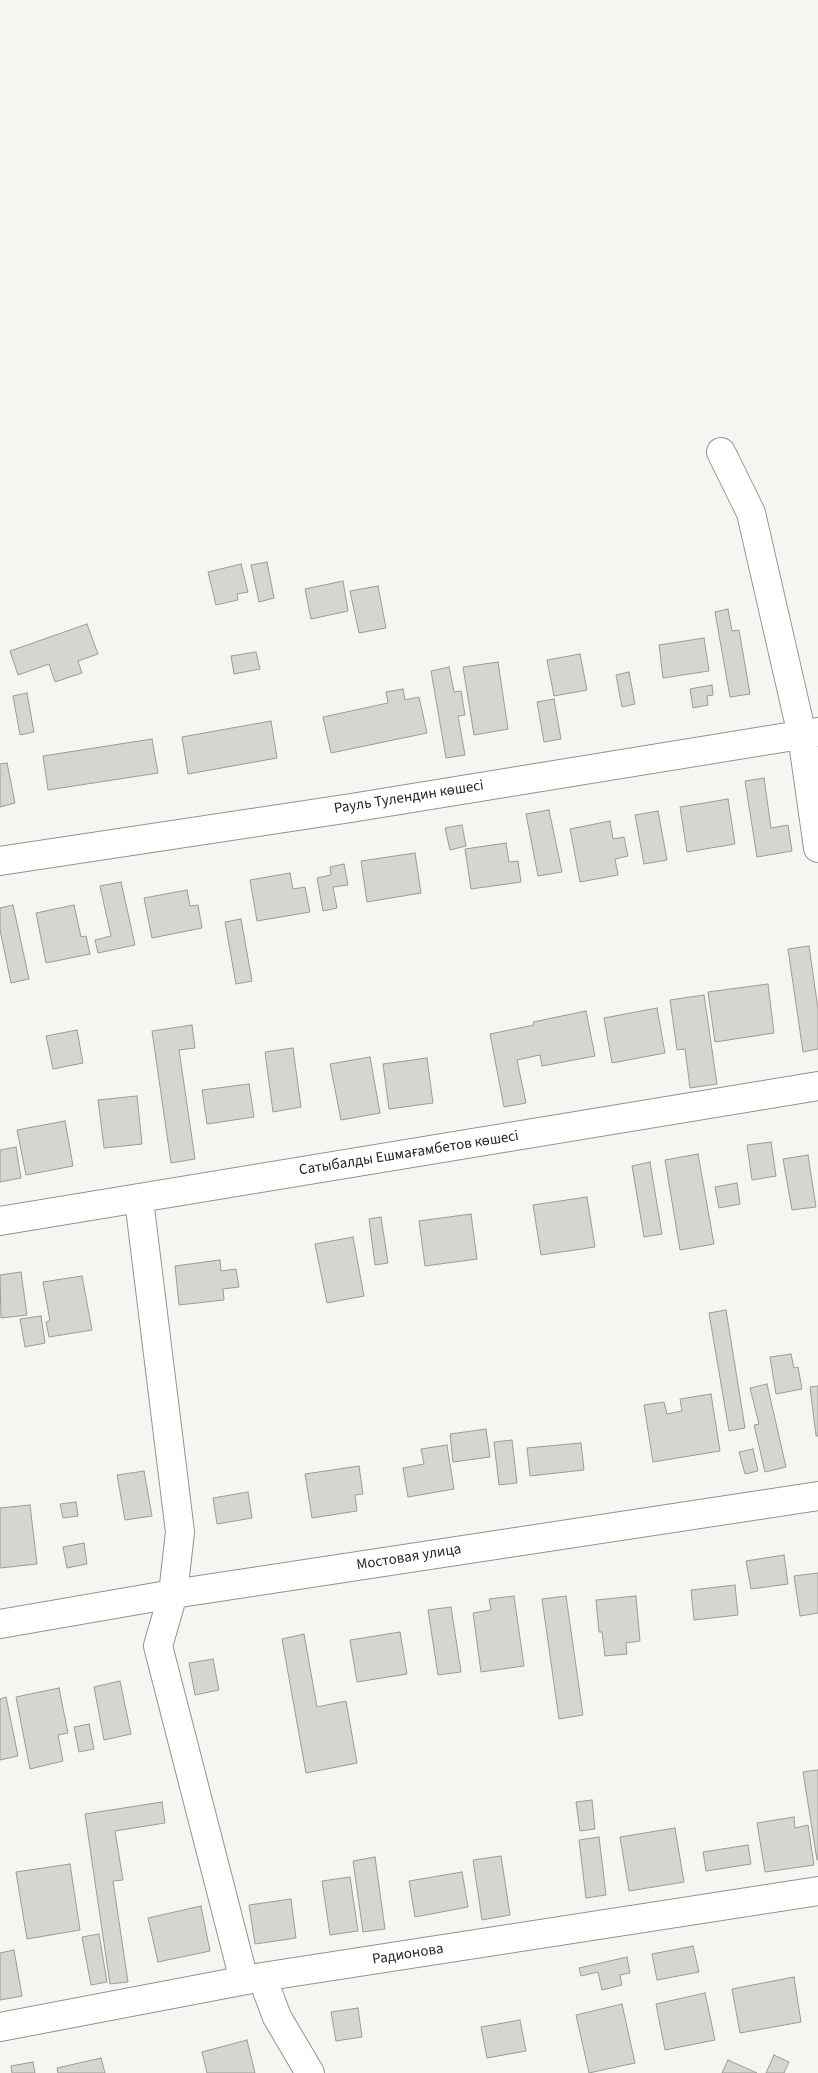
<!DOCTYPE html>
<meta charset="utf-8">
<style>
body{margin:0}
canvas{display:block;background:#f7f5f2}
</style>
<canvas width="818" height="2073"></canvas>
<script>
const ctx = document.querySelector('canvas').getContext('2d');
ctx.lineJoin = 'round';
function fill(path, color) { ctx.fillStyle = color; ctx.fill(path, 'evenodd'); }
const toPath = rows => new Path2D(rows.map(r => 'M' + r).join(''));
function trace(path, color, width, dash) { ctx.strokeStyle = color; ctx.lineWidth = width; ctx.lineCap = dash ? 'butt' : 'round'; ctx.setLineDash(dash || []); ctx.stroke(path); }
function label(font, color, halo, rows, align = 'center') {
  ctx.font = font + ' "Source Sans 3",sans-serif'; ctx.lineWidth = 4; ctx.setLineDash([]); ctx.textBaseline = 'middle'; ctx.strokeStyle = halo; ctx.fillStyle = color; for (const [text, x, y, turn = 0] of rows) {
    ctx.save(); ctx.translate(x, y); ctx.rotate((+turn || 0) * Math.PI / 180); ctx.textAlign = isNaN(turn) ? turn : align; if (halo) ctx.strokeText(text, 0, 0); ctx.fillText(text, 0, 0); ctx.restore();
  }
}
const building = toPath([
 [267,562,274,598,259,602,251,565,267,562],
 [241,564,248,592,237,594,238,600,216,605,208,572,241,564],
 [343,581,348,611,311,619,305,589,343,581],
 [378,586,386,628,359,633,350,591,378,586],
 [728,609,732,631,739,630,750,694,730,697,715,612,728,609],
 [87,624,98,654,78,661,82,673,55,682,49,664,18,675,10,651,87,624],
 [704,638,709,671,663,678,659,645,704,638],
 [256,652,260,669,234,674,231,656,256,652],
 [580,654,587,690,554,696,547,660,580,654],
 [498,662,508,729,474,735,463,667,498,662],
 [449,667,454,692,461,691,465,715,458,716,465,755,446,758,431,671,449,667],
 [629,672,635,704,622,707,616,675,629,672],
 [712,685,713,695,707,696,708,705,693,708,690,689,712,685],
 [403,689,405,700,419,697,427,733,331,753,323,717,388,703,386,692,403,689],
 [27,693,34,732,20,735,13,696,27,693],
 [554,699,561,739,544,742,537,702,554,699],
 [271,721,277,758,188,774,182,737,271,721],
 [152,739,158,773,48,790,43,756,152,739],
 [7,763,15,803,0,807,0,764,7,763],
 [764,778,771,828,788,825,792,851,757,857,745,781,764,778],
 [728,799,735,844,687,852,680,807,728,799],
 [549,810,562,872,538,876,526,814,549,810],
 [658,811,667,860,644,864,635,815,658,811],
 [610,821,613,839,624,837,628,856,615,859,618,875,580,882,570,829,610,821],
 [462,825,466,846,450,850,445,828,462,825],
 [506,843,509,862,518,861,521,882,471,889,465,849,506,843],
 [415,853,421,893,367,902,361,861,415,853],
 [344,864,348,885,333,887,337,908,323,911,317,878,331,875,330,867,344,864],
 [290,873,293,889,305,887,310,912,257,921,250,880,290,873],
 [121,882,135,945,98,953,95,940,111,936,100,886,121,882],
 [187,890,190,906,198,905,202,928,152,938,144,898,187,890],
 [13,905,29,979,11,983,0,930,0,908,13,905],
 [74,905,81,937,86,936,90,954,46,963,36,913,74,905],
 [241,919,252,981,236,984,225,922,241,919],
 [809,946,818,1009,818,1049,803,1052,788,949,809,946],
 [768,984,774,1033,715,1042,708,992,768,984],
 [704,995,717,1084,690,1088,685,1049,677,1050,670,1000,704,995],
 [657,1008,665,1053,612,1063,604,1018,657,1008],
 [586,1011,595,1056,542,1066,540,1055,517,1060,526,1103,504,1107,490,1034,534,1025,533,1022,586,1011],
 [192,1025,195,1048,179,1050,195,1159,171,1163,152,1031,192,1025],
 [77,1030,83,1063,53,1069,46,1036,77,1030],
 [293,1048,301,1107,273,1112,265,1052,293,1048],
 [370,1057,380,1113,341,1120,330,1064,370,1057],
 [427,1058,433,1103,389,1109,383,1064,427,1058],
 [249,1084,254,1117,207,1124,202,1090,249,1084],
 [137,1096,142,1144,104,1148,98,1100,137,1096],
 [65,1121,73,1166,26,1175,17,1130,65,1121],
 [771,1142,776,1176,752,1180,747,1145,771,1142],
 [16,1147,21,1178,0,1182,0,1150,16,1147],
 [698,1154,714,1244,680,1250,665,1160,698,1154],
 [808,1155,816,1207,792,1210,783,1159,808,1155],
 [650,1162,662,1234,644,1237,632,1166,650,1162],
 [737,1183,740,1204,719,1208,715,1187,737,1183],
 [587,1197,595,1247,541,1255,533,1205,587,1197],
 [471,1214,477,1259,425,1266,419,1221,471,1214],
 [381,1217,388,1263,375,1265,369,1219,381,1217],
 [353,1237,364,1296,327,1303,315,1244,353,1237],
 [220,1260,221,1271,236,1269,239,1287,223,1289,224,1300,179,1305,175,1266,220,1260],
 [21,1272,27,1315,1,1318,0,1275,21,1272],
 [82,1276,92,1330,49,1337,46,1322,50,1321,43,1282,82,1276],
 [726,1310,745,1428,729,1431,709,1313,726,1310],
 [41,1316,45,1343,25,1347,20,1319,41,1316],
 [791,1354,794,1368,798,1367,802,1389,776,1394,770,1357,791,1354],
 [767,1384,786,1467,765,1472,754,1425,759,1424,750,1388,767,1384],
 [818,1386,818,1436,816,1436,810,1387,818,1386],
 [711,1394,720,1451,653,1462,644,1405,664,1402,667,1414,682,1411,680,1399,711,1394],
 [486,1429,490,1457,453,1462,450,1434,486,1429],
 [512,1440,517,1483,499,1485,494,1442,512,1440],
 [581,1443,584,1470,530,1476,527,1448,581,1443],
 [447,1445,454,1489,408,1497,403,1468,424,1464,421,1449,447,1445],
 [753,1449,758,1471,745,1474,739,1452,753,1449],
 [359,1466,363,1494,355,1495,357,1511,312,1518,305,1474,359,1466],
 [144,1471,152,1516,125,1520,117,1475,144,1471],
 [248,1492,252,1518,217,1524,213,1498,248,1492],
 [76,1502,78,1516,63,1518,60,1504,76,1502],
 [30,1505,37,1564,0,1568,0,1508,30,1505],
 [84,1543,87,1564,67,1568,63,1547,84,1543],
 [784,1555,788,1584,751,1589,746,1561,784,1555],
 [818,1573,818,1613,800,1616,794,1576,818,1573],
 [735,1585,738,1615,694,1620,691,1590,735,1585],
 [514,1596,524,1666,481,1672,473,1613,491,1610,489,1599,514,1596],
 [566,1596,583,1715,559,1719,542,1599,566,1596],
 [636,1596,640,1641,626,1643,627,1654,605,1656,602,1632,599,1632,596,1600,636,1596],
 [451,1607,461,1672,438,1675,428,1610,451,1607],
 [400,1632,407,1674,357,1682,350,1640,400,1632],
 [304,1634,317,1707,346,1701,357,1763,306,1773,282,1639,304,1634],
 [213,1659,219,1690,195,1695,189,1663,213,1659],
 [120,1681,131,1734,104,1740,94,1687,120,1681],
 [59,1688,68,1733,58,1735,63,1761,30,1769,16,1697,59,1688],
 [6,1697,18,1756,0,1760,0,1699,6,1697],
 [89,1724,94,1749,79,1752,74,1727,89,1724],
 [818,1770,818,1860,817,1860,803,1772,818,1770],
 [592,1800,595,1829,580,1831,576,1802,592,1800],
 [162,1802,165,1823,115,1831,123,1880,113,1881,128,1982,110,1984,85,1814,162,1802],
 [794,1817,795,1828,808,1825,814,1865,765,1872,757,1823,794,1817],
 [675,1828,684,1882,629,1891,620,1837,675,1828],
 [599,1837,606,1895,586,1898,579,1840,599,1837],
 [748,1845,751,1864,706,1871,703,1852,748,1845],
 [501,1856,510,1915,482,1920,473,1860,501,1856],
 [375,1857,385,1929,363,1932,353,1861,375,1857],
 [70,1864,80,1930,27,1939,16,1872,70,1864],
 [462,1872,468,1907,415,1917,409,1881,462,1872],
 [350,1877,358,1931,330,1935,322,1881,350,1877],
 [291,1899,296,1938,255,1944,249,1905,291,1899],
 [201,1906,210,1951,158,1962,148,1918,201,1906],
 [99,1934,107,1982,91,1985,82,1937,99,1934],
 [693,1946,699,1972,657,1980,652,1954,693,1946],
 [14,1950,22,1996,0,2000,0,1953,14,1950],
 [627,1957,630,1973,620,1975,622,1985,602,1990,598,1972,581,1976,579,1968,627,1957],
 [794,1977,801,2022,740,2033,732,1989,794,1977],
 [705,1993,715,2040,665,2050,656,2004,705,1993],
 [622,2004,635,2063,589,2073,576,2015,622,2004],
 [358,2008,362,2037,336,2041,331,2012,358,2008],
 [520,2020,526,2051,487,2058,481,2027,520,2020],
 [247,2040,255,2073,207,2073,202,2052,247,2040],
 [774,2055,789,2062,784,2073,766,2073,774,2055],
 [101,2058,105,2073,58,2073,57,2068,101,2058],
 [728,2060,757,2073,722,2073,728,2060],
 [33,2062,35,2073,12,2073,11,2066,33,2062]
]);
fill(building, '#d7d5d2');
trace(building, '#9d9b98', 1);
const minor = toPath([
 [721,452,751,513,802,735,818,848],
 [0,861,351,808,818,732],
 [139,1200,180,1532,173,1594,158,1646,244,1980],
 [0,1221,818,1086],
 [0,1624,173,1594,818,1496],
 [262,1977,277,2017,310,2073],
 [0,2027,262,1977,818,1891]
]);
trace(minor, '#959390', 30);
trace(minor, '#fff', 28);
label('15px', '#262524', '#fff', [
 ["Рауль Тулендин көшесі",409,798,-9],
 ["Сатыбалды Ешмағамбетов көшесі",409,1154,-9],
 ["Мостовая улица",409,1558,-9],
 ["Радионова",408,1955,-9]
]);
</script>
